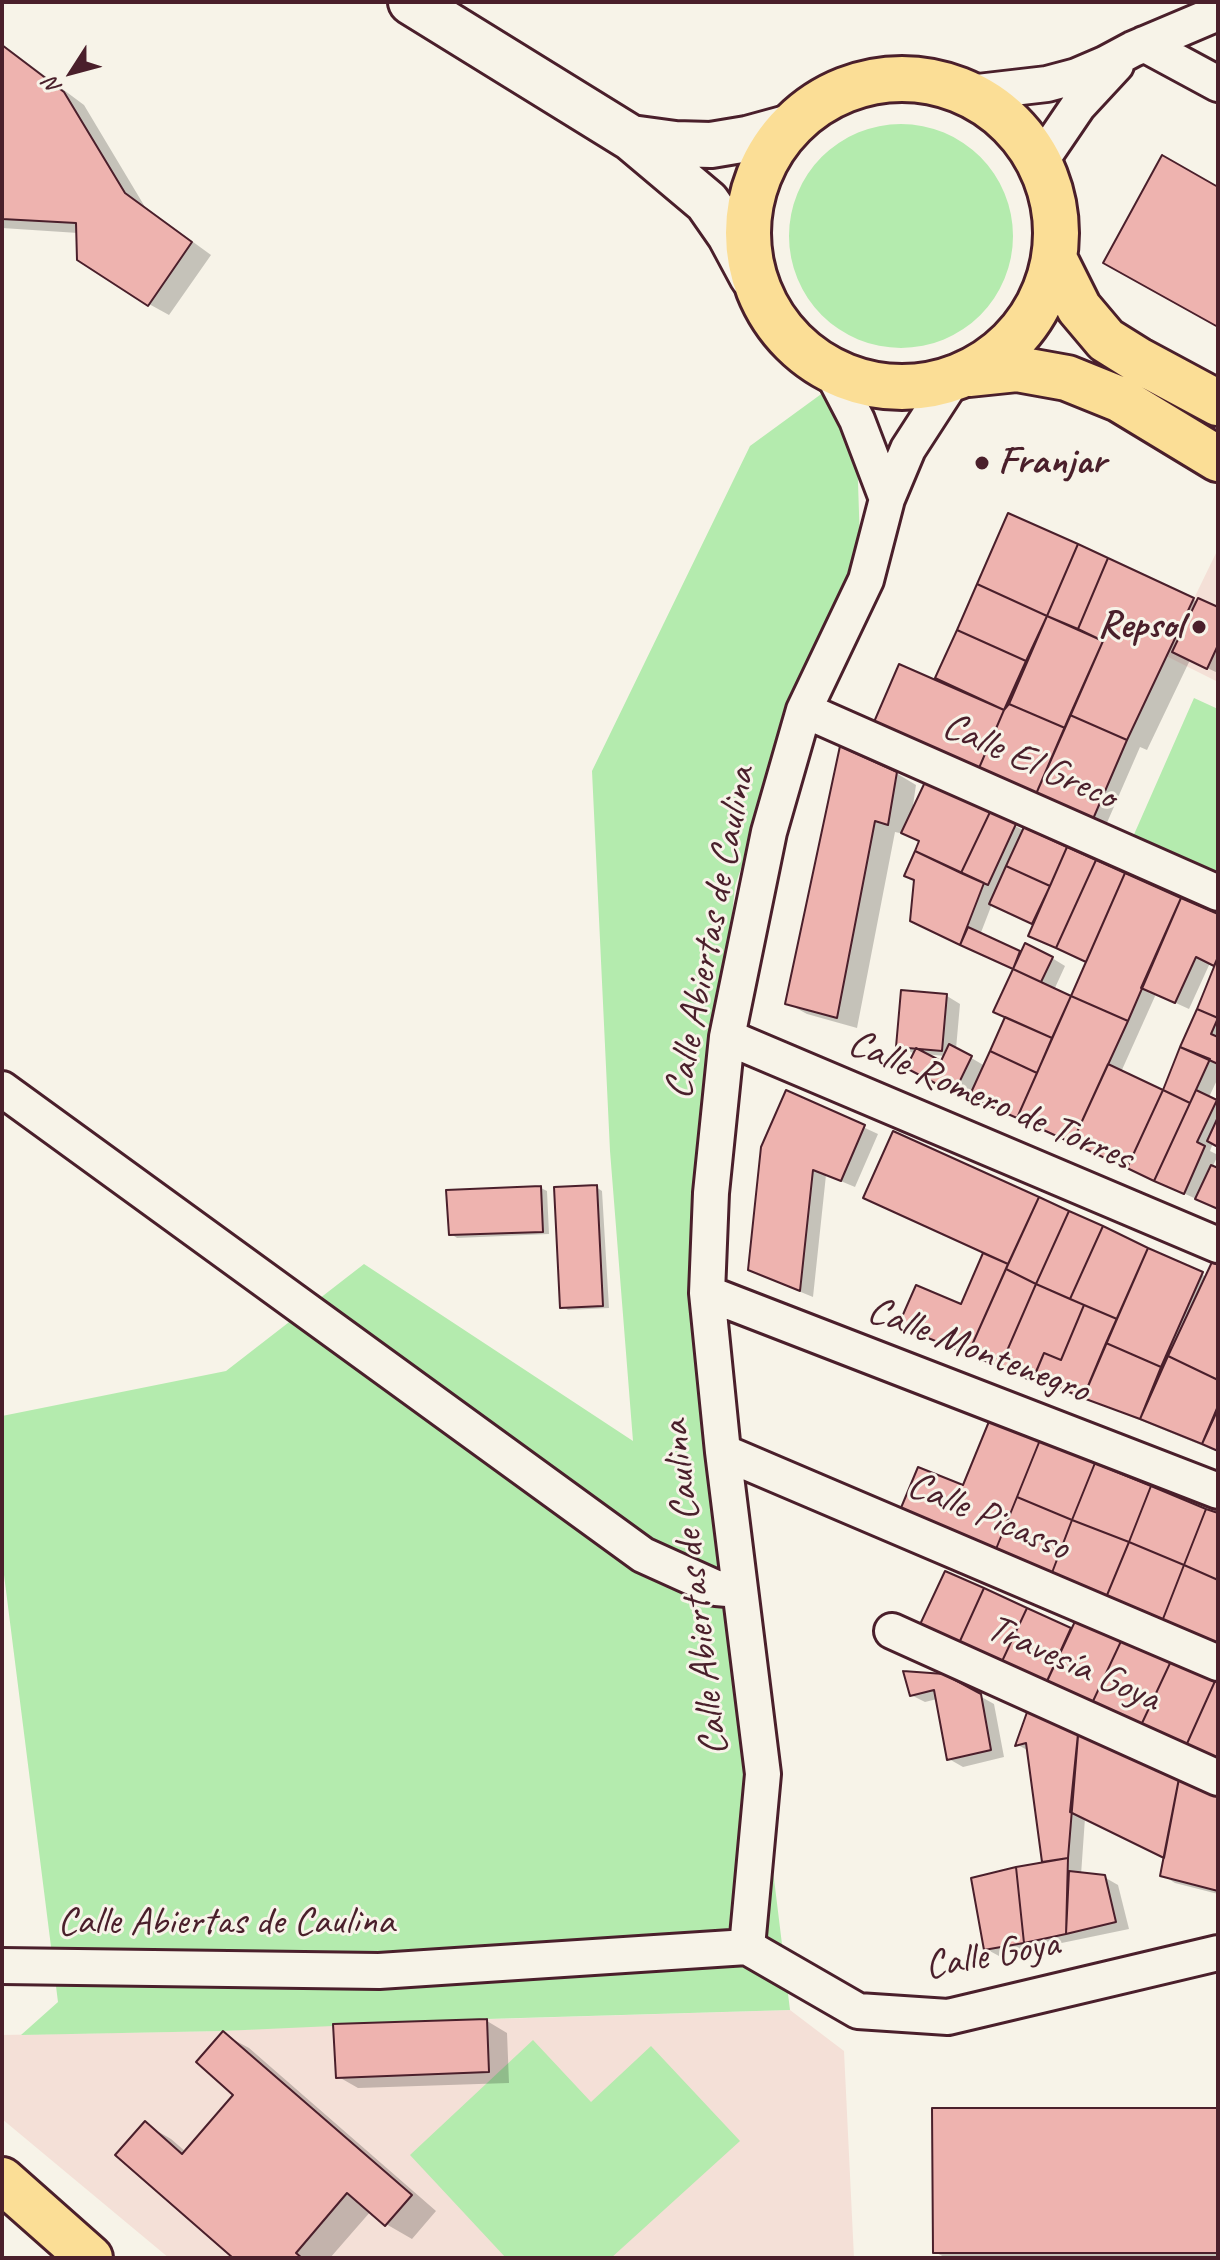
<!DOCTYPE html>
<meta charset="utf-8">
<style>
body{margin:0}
#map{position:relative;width:1220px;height:2260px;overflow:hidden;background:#f7f3e8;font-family:Caveat,sans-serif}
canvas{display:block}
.frame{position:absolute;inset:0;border:4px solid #4a1f2b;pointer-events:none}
.north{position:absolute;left:32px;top:32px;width:80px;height:80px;-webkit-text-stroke:6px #f7f3e8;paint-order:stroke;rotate:234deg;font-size:22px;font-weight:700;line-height:32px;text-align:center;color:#4a1f2b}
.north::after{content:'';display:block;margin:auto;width:28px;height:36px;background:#4a1f2b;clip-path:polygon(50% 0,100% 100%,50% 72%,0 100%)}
</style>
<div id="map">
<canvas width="1220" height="2260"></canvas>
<div class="frame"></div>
<div class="north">N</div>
</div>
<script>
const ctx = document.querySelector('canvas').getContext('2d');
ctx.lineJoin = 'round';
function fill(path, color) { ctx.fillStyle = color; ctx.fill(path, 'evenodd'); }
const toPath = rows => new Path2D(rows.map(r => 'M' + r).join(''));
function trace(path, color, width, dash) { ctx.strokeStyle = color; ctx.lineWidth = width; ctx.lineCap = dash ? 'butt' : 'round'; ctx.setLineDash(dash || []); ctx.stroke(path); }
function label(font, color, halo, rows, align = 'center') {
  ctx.font = font + ' Caveat,sans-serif'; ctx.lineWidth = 6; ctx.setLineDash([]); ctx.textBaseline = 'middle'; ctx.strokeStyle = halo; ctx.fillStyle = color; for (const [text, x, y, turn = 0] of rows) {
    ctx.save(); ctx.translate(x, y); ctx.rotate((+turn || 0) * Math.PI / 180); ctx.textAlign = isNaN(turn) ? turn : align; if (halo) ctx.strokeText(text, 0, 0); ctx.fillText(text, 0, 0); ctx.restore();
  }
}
fill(toPath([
 [1218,549,1218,682,1166,656],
 [790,2010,844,2051,854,2258,169,2258,2,2119,2,2035,223,2031,333,2024]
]), '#f4e0d7');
fill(toPath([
 '789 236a112 112 0 1 1 224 0a112 112 0 1 1-224 0Z',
 [824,392,857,452,861,574,793,714,735,886,700,1236,720,1592,752,1698,790,2010,487,2019,223,2031,21,2035,58,2002,2,1559,2,1416,226,1371,364,1264,633,1441,610,1151,592,771,750,446],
 [1194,698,1218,709,1218,878,1132,839],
 [533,2040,591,2102,651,2046,740,2141,611,2258,506,2258,410,2155]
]), '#b4ebae');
fill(toPath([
 [2,44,84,105,145,207,211,255,169,315,149,304,78,233,2,228],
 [1009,516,1198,602,1218,610,1218,673,1190,660,1147,750,1140,747,1106,825,890,729,935,682],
 [1013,686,1018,688,1011,705,999,716],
 [896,773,916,785,912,812,927,782,1025,831,1218,916,1218,1078,1209,1097,1218,1103,1218,1145,1213,1143,1210,1151,1218,1155,1212,1168,1218,1171,1218,1209,970,1095,968,1098,922,1075,915,1054,899,1046,947,996,960,1004,956,1049,985,1066,1007,1017,996,1011,1015,969,926,928,921,842,909,835,895,832,857,1028,807,1014,787,1003],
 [992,904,1034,924,1044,943,1088,963,1072,999,1054,990,1065,966,1052,958,1022,954,980,935],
 [1210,963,1216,966,1164,1093,1121,1072,1156,994,1189,1009],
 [924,1054,945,1056,942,1063],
 [787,1092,878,1134,855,1187,826,1175,813,1297,764,1277,750,1269],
 [894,1134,1207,1277,1218,1267,1218,1452,1049,1383,1046,1387,914,1332,901,1325,962,1307,985,1253],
 [596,1187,602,1191,609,1308,568,1310,562,1306],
 [541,1188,547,1191,549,1234,457,1238,451,1234],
 [944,1676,994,1704,1004,1757,963,1767,949,1759,937,1699,925,1702,911,1695],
 [1032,1703,1218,1789,1218,1894,1175,1883,1162,1875,1166,1858,1085,1818,1081,1875,1104,1877,1118,1885,1129,1929,999,1956,986,1949,1045,1864,1029,1751,1018,1745],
 [487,2021,507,2033,509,2083,358,2088,337,2076],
 [223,2034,249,2048,436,2211,412,2239,386,2224,371,2211,330,2258,236,2258,145,2124,171,2139,186,2152,236,2094],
 [1218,2110,1218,2258,946,2258,935,2252]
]), '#0003');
const building = toPath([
 [2,45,64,92,125,193,192,242,148,306,77,260,76,223,2,219,2,45],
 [1162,155,1218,187,1218,327,1103,263,1162,155],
 [1008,513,1078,544,1047,616,977,584,1008,513],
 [1078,544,1108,558,1078,629,1047,616,1078,544],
 [1108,558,1194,598,1127,740,1070,715,1103,641,1078,629,1108,558],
 [977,584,1047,616,1026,661,957,630,977,584],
 [1198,598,1218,607,1218,645,1207,669,1172,652,1198,598],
 [1047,616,1103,641,1065,728,1009,704,1047,616],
 [957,630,1026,661,1004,710,935,678,957,630],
 [899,664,1004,710,979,768,874,722,899,664],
 [1009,704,1065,728,1036,794,979,768,1004,710,1009,704],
 [1070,715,1127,740,1093,819,1036,794,1070,715],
 [840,746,897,772,888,825,875,821,837,1018,785,1004,840,746],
 [926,780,991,810,961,873,915,851,919,841,901,833,926,780],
 [991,810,1016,824,988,885,961,873,991,810],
 [1024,827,1067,847,1050,886,1006,866,1024,827],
 [1067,847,1096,860,1056,948,1028,936,1067,847],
 [915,851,984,883,960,945,910,921,914,880,904,876,915,851],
 [1096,860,1125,873,1086,962,1056,948,1096,860],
 [1006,866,1050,886,1032,924,989,904,1006,866],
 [1125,873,1181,898,1128,1021,1071,996,1125,873],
 [1181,898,1218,914,1218,957,1214,966,1196,957,1175,1003,1141,988,1181,898],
 [968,927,1020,951,1013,969,960,945,968,927],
 [1025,943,1053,957,1041,982,1013,969,1025,943],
 [1218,957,1218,1018,1197,1009,1218,957],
 [1013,969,1071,996,1052,1038,993,1012,1013,969],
 [901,990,947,994,942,1051,896,1047,901,990],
 [1071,996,1128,1021,1072,1143,1017,1118,1071,996],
 [1197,1009,1218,1018,1211,1034,1218,1037,1218,1064,1180,1047,1197,1009],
 [1005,1017,1052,1038,1037,1073,990,1051,1005,1017],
 [949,1044,972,1056,954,1093,906,1068,916,1048,941,1061,949,1044],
 [1180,1047,1210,1059,1190,1103,1163,1090,1180,1047],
 [990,1051,1037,1073,1017,1118,969,1097,990,1051],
 [1108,1064,1163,1090,1127,1168,1072,1143,1108,1064],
 [786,1090,865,1125,841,1181,813,1170,800,1291,748,1270,761,1147,786,1090],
 [1163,1090,1190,1103,1154,1181,1127,1168,1163,1090],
 [1196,1090,1217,1100,1197,1142,1205,1146,1184,1194,1154,1181,1196,1090],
 [1218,1117,1218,1147,1207,1141,1218,1117],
 [893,1131,1039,1197,1008,1264,863,1198,893,1131],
 [1211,1165,1218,1168,1218,1209,1195,1199,1211,1165],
 [597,1185,603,1306,560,1308,554,1187,597,1185],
 [541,1186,543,1232,449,1235,446,1190,541,1186],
 [1039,1197,1069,1211,1036,1284,1006,1269,1039,1197],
 [1069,1211,1103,1226,1070,1299,1036,1284,1069,1211],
 [1103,1226,1148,1248,1117,1319,1070,1299,1103,1226],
 [1148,1248,1203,1272,1161,1367,1106,1343,1148,1248],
 [983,1253,1008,1264,968,1354,898,1326,916,1285,961,1304,983,1253],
 [1212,1262,1218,1265,1218,1380,1168,1356,1212,1262],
 [1006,1269,1036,1284,1000,1367,968,1354,1006,1269],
 [1036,1284,1084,1305,1061,1360,1044,1353,1032,1381,1000,1367,1036,1284],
 [1084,1305,1117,1319,1083,1398,1034,1377,1044,1353,1061,1360,1084,1305],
 [1106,1343,1161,1367,1140,1419,1083,1398,1106,1343],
 [1168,1356,1218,1380,1218,1406,1202,1444,1140,1419,1168,1356],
 [1218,1409,1218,1451,1202,1444,1218,1409],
 [990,1419,1040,1440,994,1554,898,1515,918,1467,963,1485,990,1419],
 [1040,1440,1095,1463,1072,1520,1017,1497,1040,1440],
 [1095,1463,1151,1486,1129,1542,1072,1520,1095,1463],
 [1151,1486,1206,1509,1184,1565,1129,1542,1151,1486],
 [1017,1497,1072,1520,1050,1578,994,1554,1017,1497],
 [1206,1509,1218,1513,1218,1580,1184,1565,1206,1509],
 [1072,1520,1129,1542,1105,1600,1050,1578,1072,1520],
 [1129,1542,1184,1565,1161,1624,1105,1600,1129,1542],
 [1184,1565,1218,1580,1218,1645,1161,1624,1184,1565],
 [945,1571,984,1588,955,1652,916,1633,945,1571],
 [984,1588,1027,1608,997,1672,955,1652,984,1588],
 [1027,1608,1071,1628,1042,1692,997,1672,1027,1608],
 [1078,1615,1123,1637,1087,1714,1042,1692,1078,1615],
 [1123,1637,1172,1659,1136,1736,1087,1714,1123,1637],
 [1172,1659,1216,1679,1181,1757,1136,1736,1172,1659],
 [903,1671,944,1674,981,1694,991,1750,947,1760,934,1690,910,1696,903,1671],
 [1216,1679,1218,1680,1218,1774,1181,1757,1216,1679],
 [1031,1701,1079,1724,1068,1858,1042,1862,1026,1743,1015,1746,1031,1701],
 [1079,1724,1181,1768,1164,1858,1070,1812,1079,1724],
 [1181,1768,1218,1786,1218,1891,1160,1876,1181,1768],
 [1068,1858,1066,1934,1024,1943,1016,1867,1068,1858],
 [1016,1867,1024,1943,984,1950,971,1878,1016,1867],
 [1069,1871,1105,1875,1116,1922,1066,1934,1069,1871],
 [487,2019,489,2072,336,2078,333,2024,487,2019],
 [223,2031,412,2195,385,2226,347,2193,296,2253,302,2258,233,2258,115,2155,145,2121,182,2154,233,2095,196,2062,223,2031],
 [932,2108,1218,2108,1218,2253,933,2253,932,2108]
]);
fill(building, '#eeb3af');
trace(building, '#4a1f2b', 2);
const minor = toPath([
 [1144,44,1218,84],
 [969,93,1047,84,1077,76,1105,64,1133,49,1218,13],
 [1040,162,1078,106,1116,65],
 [832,372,857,420,887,499],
 [804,710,1218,893],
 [727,1037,1218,1245],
 [2,1089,643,1555,716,1588,739,1590],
 [707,1293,1218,1491],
 [723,1452,1218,1663],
 [892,1631,1218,1778],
 [747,1947,858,2011,948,2017,1218,1953],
 [2,1966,379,1971,747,1947,763,1774,723,1452,707,1293,711,1193,727,1037,769,832,804,710,866,580,887,499,908,449,952,381]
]);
const secondary = toPath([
 [411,2,631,138,707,202,730,235,752,276],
 [631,138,675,144,711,145,747,139,787,128]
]);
const primary = toPath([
 '748 233a154 154 0 1 1 308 0a154 154 0 1 1-308 0Z',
 [1055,260,1079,308,1106,340,1138,360,1218,403],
 [969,374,1017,369,1067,378,1119,399,1218,459],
 [2,2180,90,2258]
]);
trace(minor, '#4a1f2b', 40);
trace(secondary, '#4a1f2b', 50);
trace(primary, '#4a1f2b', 50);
trace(minor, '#f7f3e8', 34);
trace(secondary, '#f7f3e8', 44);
trace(primary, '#fbde96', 44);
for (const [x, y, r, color] of [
 [982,463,8,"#4a1f2b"],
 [1199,627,8,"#4a1f2b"]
]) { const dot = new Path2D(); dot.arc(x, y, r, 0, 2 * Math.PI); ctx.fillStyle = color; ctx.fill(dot); trace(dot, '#f7f3e8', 3); }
label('bold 40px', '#4a1f2b', '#f7f3e8', [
 ["Franjar",998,463],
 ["Repsol",1183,627,"right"]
], 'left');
label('40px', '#4a1f2b', '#f7f3e8', [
 ["Calle El Greco",1029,762,24],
 ["Calle Abiertas de Caulina",711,933,-79],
 ["Calle Romero de Torres",990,1101,23],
 ["Calle Montenegro",978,1351,21],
 ["Calle Picasso",988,1517,23],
 ["Calle Abiertas de Caulina",696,1588,-97],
 ["Travesía Goya",1073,1664,24],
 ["Calle Abiertas de Caulina",226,1923],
 ["Calle Goya",992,1956,-10]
]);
</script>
